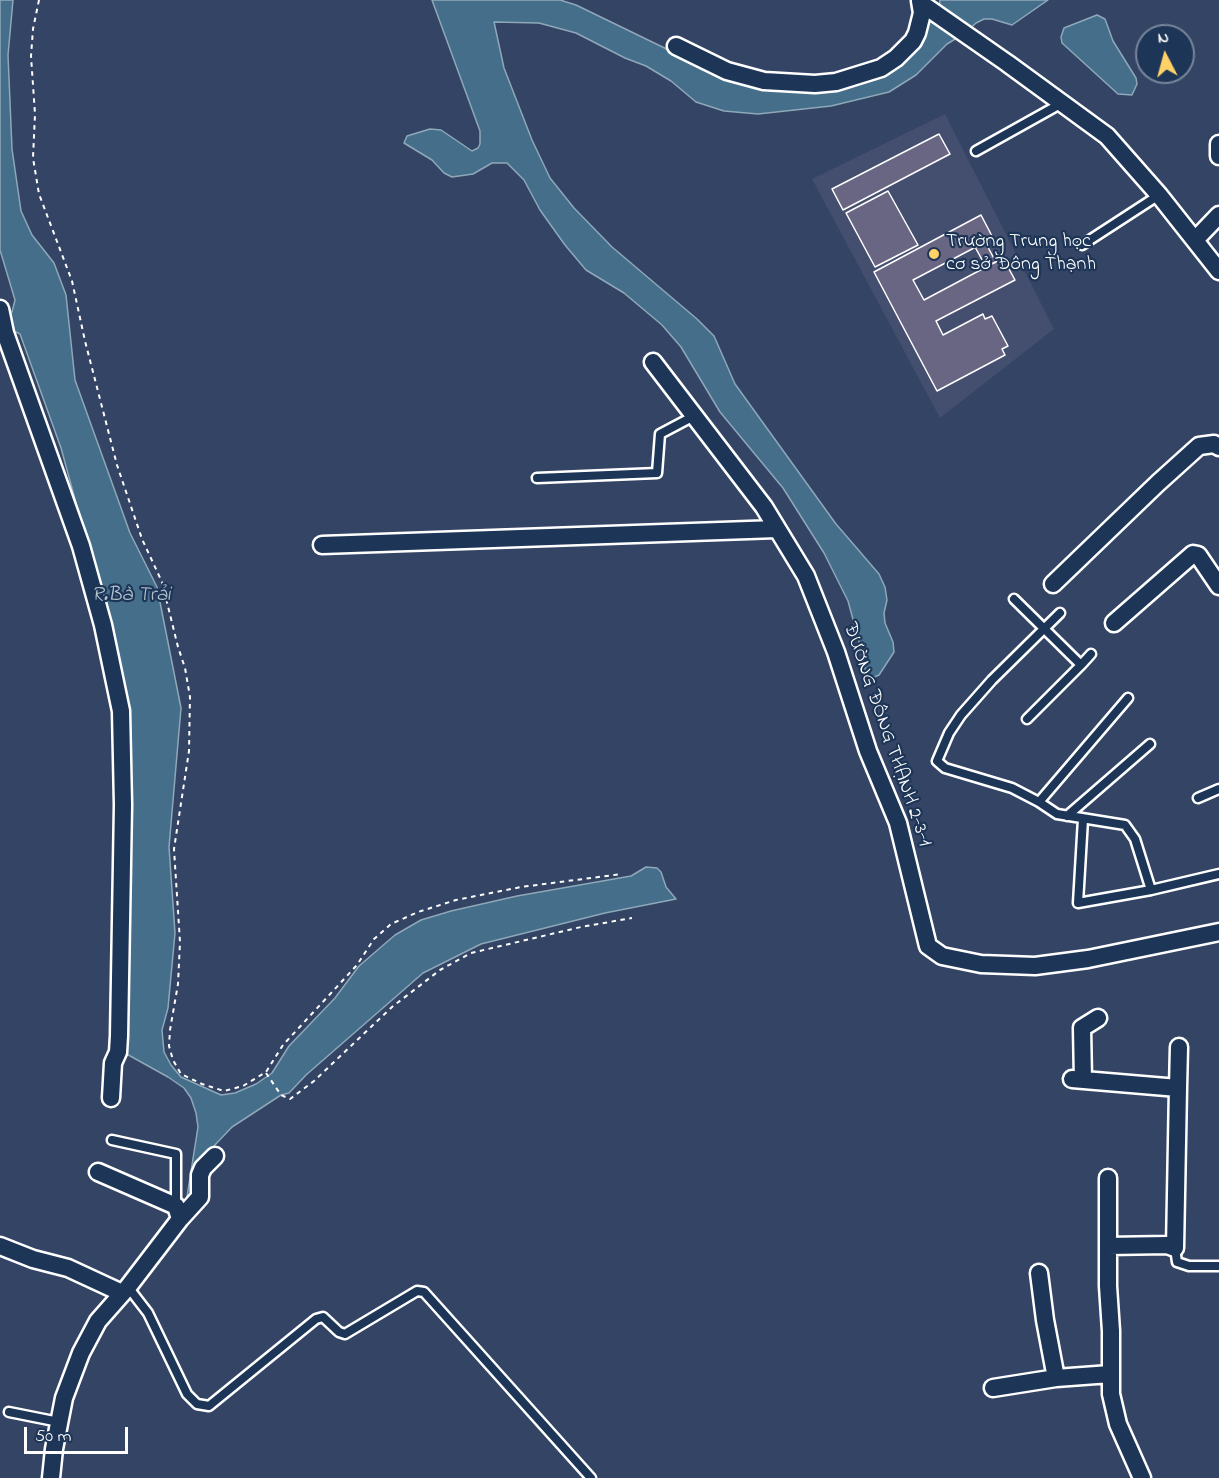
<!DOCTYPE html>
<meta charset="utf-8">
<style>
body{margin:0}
#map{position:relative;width:1219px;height:1478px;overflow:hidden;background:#344464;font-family:"Indie Flower",sans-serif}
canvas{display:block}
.north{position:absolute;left:1135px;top:24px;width:60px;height:60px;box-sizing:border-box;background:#1d3557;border:2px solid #77869a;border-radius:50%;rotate:354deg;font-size:16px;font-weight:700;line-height:24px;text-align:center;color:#fff}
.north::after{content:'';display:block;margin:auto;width:21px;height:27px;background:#ffd166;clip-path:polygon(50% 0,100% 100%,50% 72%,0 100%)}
.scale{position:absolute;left:24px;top:1427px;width:104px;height:27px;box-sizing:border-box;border:3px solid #fff;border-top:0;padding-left:8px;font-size:18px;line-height:21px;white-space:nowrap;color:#fff;-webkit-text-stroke:4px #1d3557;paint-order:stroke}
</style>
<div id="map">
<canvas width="1219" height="1478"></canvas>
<div class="north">N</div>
<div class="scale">50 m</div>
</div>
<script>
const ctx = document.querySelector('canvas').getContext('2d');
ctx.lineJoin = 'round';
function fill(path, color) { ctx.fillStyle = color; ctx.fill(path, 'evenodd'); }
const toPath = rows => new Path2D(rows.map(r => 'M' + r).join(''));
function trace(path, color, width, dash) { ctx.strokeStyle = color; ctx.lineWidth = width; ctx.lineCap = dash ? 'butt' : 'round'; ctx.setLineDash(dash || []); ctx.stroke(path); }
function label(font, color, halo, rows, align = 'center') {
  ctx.font = font + ' "Indie Flower",sans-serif'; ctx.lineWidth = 4.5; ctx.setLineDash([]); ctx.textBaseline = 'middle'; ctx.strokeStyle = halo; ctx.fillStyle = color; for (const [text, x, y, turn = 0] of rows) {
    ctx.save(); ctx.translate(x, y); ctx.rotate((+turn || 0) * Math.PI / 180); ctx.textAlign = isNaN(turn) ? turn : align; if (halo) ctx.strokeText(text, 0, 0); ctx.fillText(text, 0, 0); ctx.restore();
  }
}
fill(toPath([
 [945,114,1054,329,940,418,812,179]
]), '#444e6e');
const water = toPath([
 [0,0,13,0,8,55,12,149,21,211,32,235,54,263,66,295,75,380,130,533,157,587,181,708,169,847,175,933,168,1008,162,1030,164,1052,171,1065,181,1077,221,1095,235,1093,256,1084,272,1073,289,1046,335,998,359,966,395,935,421,920,451,911,517,896,631,876,646,867,657,868,661,872,666,887,676,899,605,913,481,944,423,973,306,1075,289,1093,281,1095,232,1127,213,1147,199,1172,197,1197,186,1203,198,1127,196,1113,191,1098,184,1088,168,1077,123,1052,129,948,128,824,93,565,61,448,20,334,16,332,0,334,0,315,12,312,15,300,0,250,0,0],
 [432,0,560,0,576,5,714,72,856,82,925,29,939,8,940,0,1048,0,1012,25,992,19,984,19,976,23,965,33,947,44,916,75,889,92,831,106,758,114,724,111,696,102,671,81,646,66,625,58,576,33,539,23,494,22,504,68,532,140,550,178,574,208,612,247,697,319,714,336,735,384,836,524,879,574,885,587,887,600,884,613,885,623,893,642,894,652,879,675,872,678,867,678,860,645,848,601,824,553,783,488,720,412,681,347,662,325,624,293,586,270,565,245,540,210,524,180,507,163,492,163,473,174,452,177,444,173,432,160,404,143,407,136,430,129,441,130,472,151,478,148,480,144,480,131,432,0],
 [1097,15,1105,19,1113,41,1136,78,1137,84,1132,95,1118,94,1062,43,1061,37,1064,28,1097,15]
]);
fill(water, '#446e8a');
trace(water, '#8fa8b9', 1.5);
const building = toPath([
 [939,134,950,154,843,210,832,189,939,134],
 [888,191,918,245,875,267,846,213,888,191],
 [981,215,993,238,913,280,924,300,1003,258,1015,280,936,321,943,335,983,314,985,319,992,316,1008,346,1002,349,1005,355,937,391,874,272,981,215],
 [985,242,996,262,986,267,975,247,985,242]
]);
fill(building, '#696684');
trace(building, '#fff', 1.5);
const lane = toPath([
 [976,151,1062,103],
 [1082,245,1159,195],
 [537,478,657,473,660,434,694,416],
 [1014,599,1081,665,1091,654],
 [1060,613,992,680,961,715,949,733,937,761,945,768,1012,788,1039,802,1057,814,1125,825,1135,839,1151,890],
 [1027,719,1081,665],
 [1198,798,1219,789],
 [1039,802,1128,698],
 [1067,816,1150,744],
 [1083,819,1078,903,1151,890,1219,874],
 [112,1140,176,1154,176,1206],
 [1175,1248,1177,1262,1189,1266,1219,1266],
 [128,1287,148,1313,187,1394,197,1404,209,1406,316,1319,323,1317,339,1332,345,1334,417,1291,424,1292,591,1478],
 [9,1412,59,1422]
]);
const street = toPath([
 [920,0,925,6,1007,63,1107,136,1159,195,1219,271],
 [676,46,727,71,764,81,815,84,836,82,881,68,896,58,913,41,917,33,922,13,920,1],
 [1219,144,1219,156],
 [1195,240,1219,215],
 [0,309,5,333,81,546,103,625,121,711,123,805,119,1036,118,1052,113,1063,111,1098],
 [653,362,764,507,806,576,836,652,868,751,898,823,928,946,942,956,981,964,1035,966,1088,959,1219,932],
 [322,545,777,529],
 [1053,584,1158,483,1199,446,1214,444,1219,447],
 [1114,623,1193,554,1198,555,1219,586],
 [1072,1079,1178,1088,1175,1248,1167,1245,1108,1246],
 [1083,1080,1082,1028,1098,1018],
 [1178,1088,1179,1047],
 [1108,1178,1108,1286,1111,1331,1111,1394,1118,1424,1142,1478],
 [180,1219,200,1197,200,1175,203,1168,215,1156],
 [0,1246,33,1259,68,1268,122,1293],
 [1039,1273,1045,1320,1056,1378],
 [993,1388,1056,1378,1110,1374],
 [51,1478,54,1449,64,1398,81,1353,98,1321,128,1287,180,1219,176,1206,98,1172]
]);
trace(lane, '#fff', 13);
trace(street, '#fff', 21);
trace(toPath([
 [39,0,33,29,31,56,35,114,33,158,39,194,72,281,85,341,117,465,142,539,162,582,178,647,185,668,190,697,189,751,174,849,180,942,178,984,170,1030,169,1046,173,1060,181,1074,202,1084,224,1091,243,1086,266,1072,283,1045,357,965,374,939,391,924,418,912,456,900,521,887,622,874],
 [266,1073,281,1095,290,1099,314,1081,392,1007,440,970,471,953,581,927,632,918]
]), '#fff', 2, [4.5, 4.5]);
trace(lane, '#1d3557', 8);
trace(street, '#1d3557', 16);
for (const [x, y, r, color] of [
 [934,254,6,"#ffd166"]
]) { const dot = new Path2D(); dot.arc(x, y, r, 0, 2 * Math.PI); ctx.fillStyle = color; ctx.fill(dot); trace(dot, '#1d3557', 2); }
label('20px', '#fff', '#1d3557', [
 ["Trường Trung học",946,243],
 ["cơ sở Đông Thạnh",946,266]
], 'left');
label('20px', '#fff', '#1d3557', [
 ["ĐƯỜNG ĐÔNG THẠNH 2-3-1",886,735,71]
]);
label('italic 21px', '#b4c5d0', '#1d3557', [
 ["R.Bà Trải",131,597]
]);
</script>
